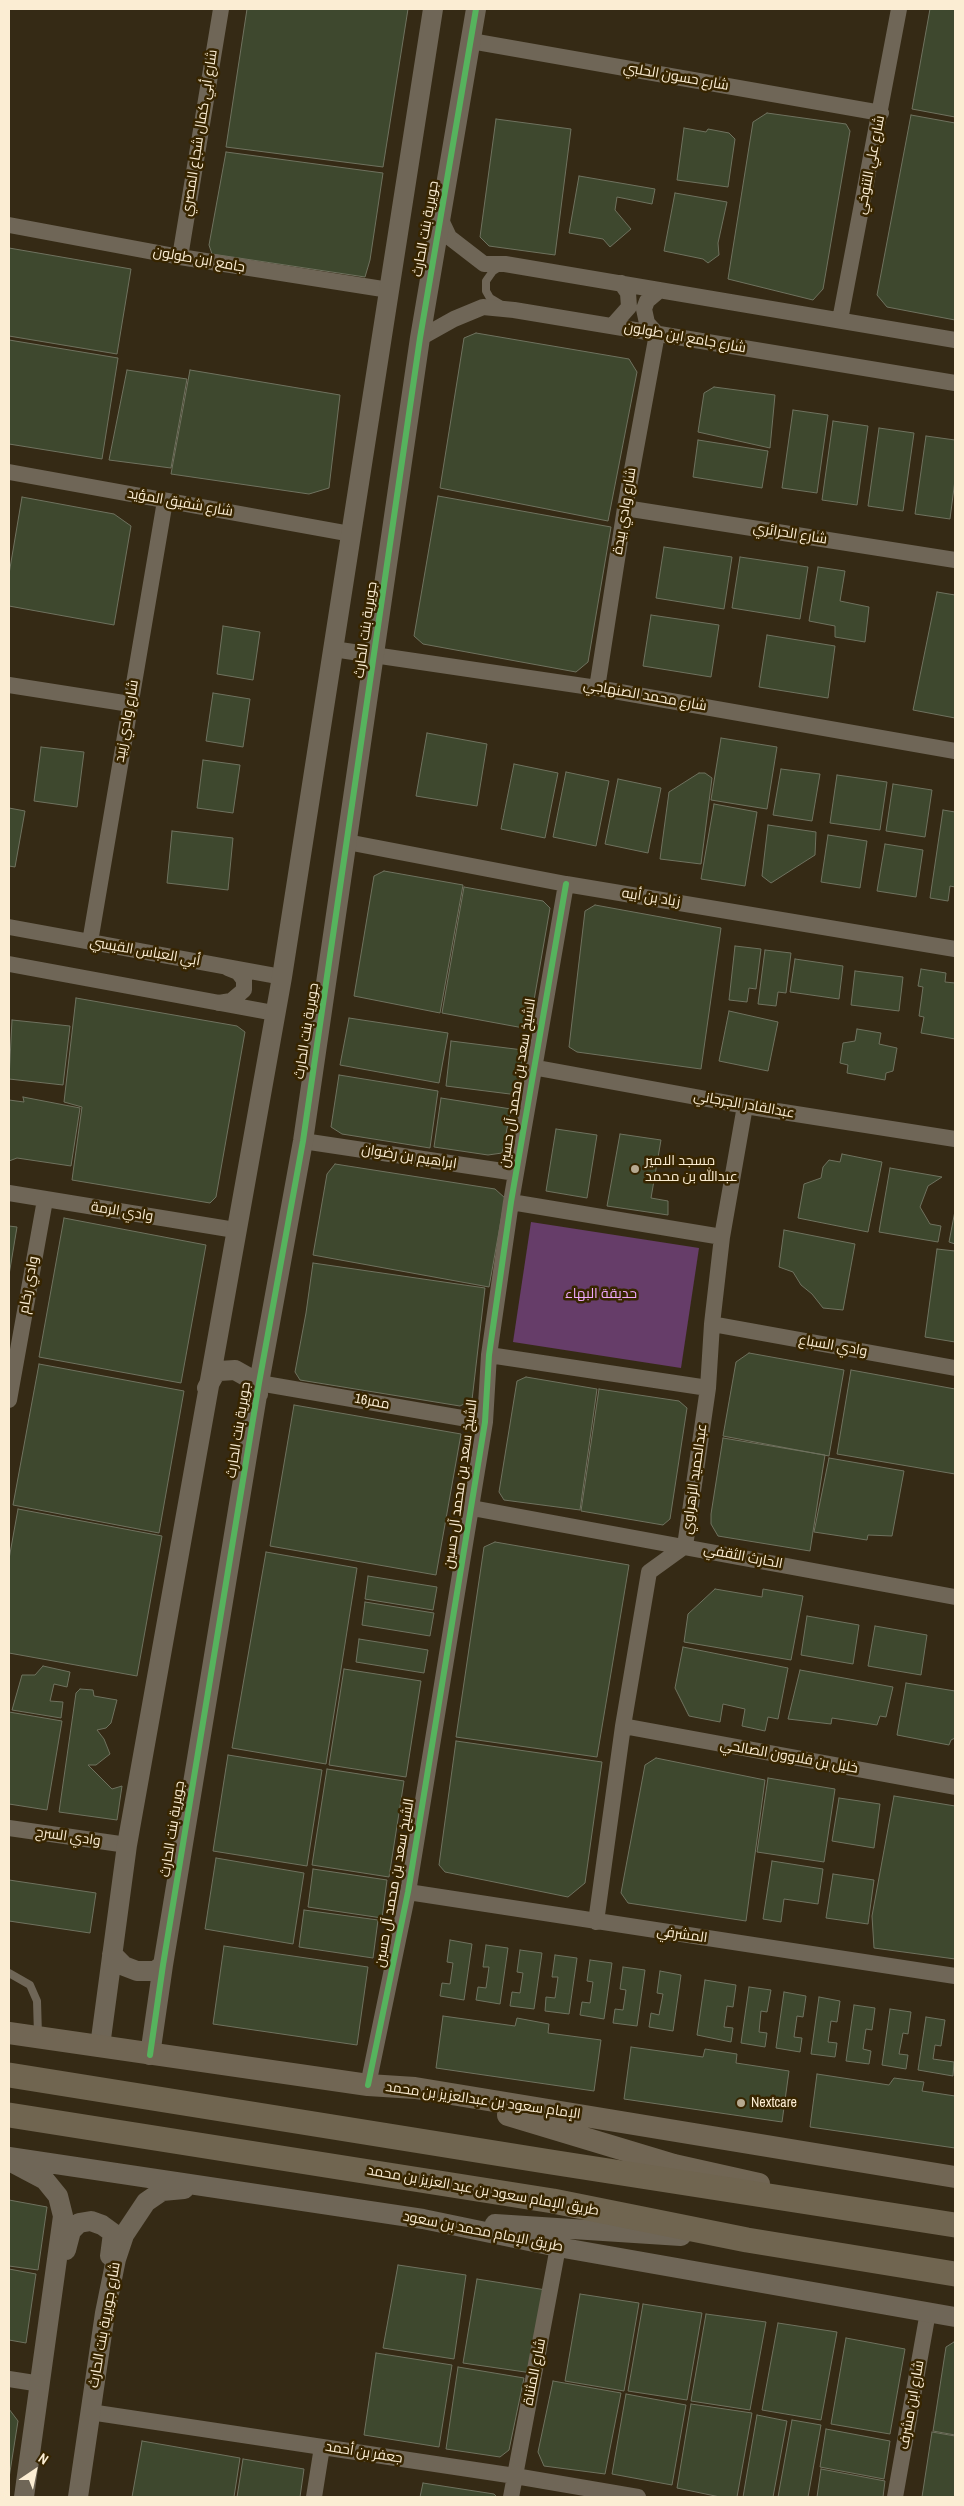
<!DOCTYPE html>
<meta charset="utf-8">
<style>
body{margin:0}
#map{position:relative;width:964px;height:2506px;overflow:hidden;background:#352a15;font-family:"Archivo Narrow",sans-serif}
canvas{display:block}
.frame{position:absolute;inset:0;border:10px solid #fbedd3;pointer-events:none}
.north{position:absolute;left:10px;top:2446px;width:50px;height:50px;-webkit-text-stroke:4px #372500;paint-order:stroke;rotate:34deg;font-size:14px;font-weight:700;line-height:20px;text-align:center;color:#fbedd3}
.north::after{content:'';display:block;margin:auto;width:18px;height:22px;background:#fbedd3;clip-path:polygon(50% 0,100% 100%,50% 72%,0 100%)}
</style>
<div id="map">
<canvas width="964" height="2506"></canvas>
<div class="frame"></div>
<div class="north">N</div>
</div>
<script>
const ctx = document.querySelector('canvas').getContext('2d');
ctx.lineJoin = 'round';
function fill(path, color) { ctx.fillStyle = color; ctx.fill(path, 'evenodd'); }
const toPath = rows => new Path2D(rows.map(r => 'M' + r).join(''));
function trace(path, color, width, dash) { ctx.strokeStyle = color; ctx.lineWidth = width; ctx.lineCap = dash ? 'butt' : 'round'; ctx.setLineDash(dash || []); ctx.stroke(path); }
function label(font, color, halo, rows, align = 'center') {
  ctx.font = font + ' "Archivo Narrow",Cairo,sans-serif'; ctx.lineWidth = 5; ctx.setLineDash([]); ctx.textBaseline = 'middle'; ctx.strokeStyle = halo; ctx.fillStyle = color; for (const [text, x, y, turn = 0] of rows) {
    ctx.save(); ctx.translate(x, y); ctx.rotate((+turn || 0) * Math.PI / 180); ctx.textAlign = isNaN(turn) ? turn : align; if (halo) ctx.strokeText(text, 0, 0); ctx.fillText(text, 0, 0); ctx.restore();
  }
}
fill(toPath([
 [531,1222,699,1248,681,1368,513,1342]
]), '#663d69');
const building = toPath([
 [247,9,408,9,383,167,226,147,247,9],
 [930,9,955,9,955,117,912,109,930,9],
 [767,113,846,124,850,131,823,289,813,300,728,279,753,122,767,113],
 [911,115,955,123,955,320,887,307,877,295,911,115],
 [496,119,571,129,555,255,489,246,480,237,496,119],
 [684,128,706,132,708,129,729,133,735,139,728,187,677,180,684,128],
 [226,152,383,173,370,260,365,277,212,254,209,245,226,152],
 [579,176,655,189,652,204,617,197,615,210,631,229,610,247,603,239,569,233,579,176],
 [675,193,727,202,718,243,719,255,708,263,703,259,664,251,675,193],
 [9,248,131,269,117,354,9,336,9,248],
 [476,333,629,359,637,372,608,521,440,488,464,338,476,333],
 [9,340,118,358,102,459,9,444,9,340],
 [127,370,187,379,171,468,109,460,127,370],
 [190,370,340,395,329,488,309,494,171,474,190,370],
 [714,387,775,395,770,448,698,432,704,393,714,387],
 [793,410,828,415,817,493,782,488,793,410],
 [833,421,868,426,857,505,822,500,833,421],
 [879,428,914,433,903,511,868,506,879,428],
 [926,436,955,440,955,480,950,519,915,514,926,436],
 [698,440,768,451,762,488,693,477,698,440],
 [438,496,611,527,588,662,576,672,423,644,414,636,438,496],
 [22,497,114,514,131,526,114,625,9,606,9,574,22,497],
 [664,547,732,557,724,609,656,598,664,547],
 [740,557,808,567,800,619,732,608,740,557],
 [818,567,845,571,840,601,869,607,865,642,835,637,835,626,809,621,818,567],
 [937,592,955,595,955,718,913,710,937,592],
 [651,615,719,625,711,677,643,666,651,615],
 [223,626,260,632,253,680,217,674,223,626],
 [767,635,835,646,828,698,759,687,767,635],
 [213,693,250,699,243,747,206,741,213,693],
 [427,733,487,744,477,806,416,796,427,733],
 [721,738,777,747,767,809,711,800,721,738],
 [41,747,84,752,77,807,34,801,41,747],
 [203,760,240,765,233,813,197,808,203,760],
 [514,764,558,773,545,838,501,829,514,764],
 [781,769,820,774,812,821,773,815,781,769],
 [566,772,609,781,596,846,553,837,566,772],
 [699,773,705,773,712,778,701,864,660,859,669,792,699,773],
 [837,775,887,782,880,830,830,823,837,775],
 [618,779,661,788,648,853,605,844,618,779],
 [893,784,932,790,925,837,886,831,893,784],
 [714,804,757,812,745,886,701,879,714,804],
 [9,808,25,811,15,867,9,866,9,808],
 [943,810,955,812,955,887,950,886,948,901,930,898,943,810],
 [768,825,816,832,815,855,771,883,762,876,768,825],
 [172,831,233,838,228,890,167,883,172,831],
 [828,835,867,841,860,888,821,882,828,835],
 [885,844,923,850,916,897,877,891,885,844],
 [384,871,463,885,440,1013,354,996,374,876,384,871],
 [464,887,543,901,550,908,529,1029,442,1013,464,887],
 [595,905,721,928,701,1069,577,1052,569,1047,585,911,595,905],
 [735,946,761,949,756,989,749,988,747,1002,729,1000,735,946],
 [765,950,791,953,786,993,778,992,776,1006,758,1004,765,950],
 [795,959,843,966,839,999,790,992,795,959],
 [921,969,946,973,945,982,955,983,955,1039,921,1033,924,1017,919,1016,923,987,918,986,921,969],
 [855,971,903,977,899,1011,851,1005,855,971],
 [76,998,237,1026,245,1032,216,1197,210,1203,72,1180,82,1107,64,1102,76,998],
 [729,1011,778,1022,768,1071,719,1061,729,1011],
 [349,1018,448,1033,439,1083,340,1065,349,1018],
 [12,1020,70,1026,63,1085,9,1079,12,1020],
 [857,1029,881,1033,879,1044,897,1048,893,1071,886,1073,885,1080,847,1073,848,1065,840,1063,843,1043,855,1041,857,1029],
 [451,1041,523,1050,518,1095,446,1086,451,1041],
 [339,1075,438,1091,430,1148,342,1134,331,1127,339,1075],
 [23,1097,80,1108,71,1166,17,1158,9,1161,9,1100,24,1102,23,1097],
 [441,1098,511,1109,502,1153,488,1155,434,1147,441,1098],
 [556,1129,597,1135,587,1198,546,1191,556,1129],
 [620,1134,661,1140,651,1198,668,1201,668,1215,607,1206,620,1134],
 [842,1154,882,1162,868,1232,798,1218,804,1184,821,1178,823,1167,829,1160,840,1162,842,1154],
 [335,1164,495,1189,505,1198,489,1287,313,1255,327,1174,335,1164],
 [890,1168,942,1177,928,1186,920,1207,930,1224,941,1226,938,1242,879,1232,890,1168],
 [955,1211,955,1244,949,1242,955,1211],
 [64,1218,206,1245,181,1383,39,1357,64,1218],
 [9,1226,17,1227,9,1275,9,1226],
 [784,1230,855,1244,843,1310,823,1308,812,1294,801,1285,793,1272,779,1267,784,1230],
 [937,1249,955,1251,955,1342,925,1337,937,1249],
 [313,1263,485,1288,472,1400,460,1406,300,1380,295,1372,306,1313,313,1263],
 [749,1353,844,1370,829,1456,723,1436,736,1362,749,1353],
 [39,1364,184,1391,159,1533,13,1505,39,1364],
 [851,1370,955,1389,955,1474,837,1454,851,1370],
 [526,1377,597,1389,580,1510,504,1500,499,1492,517,1381,526,1377],
 [599,1389,679,1401,687,1408,670,1519,663,1525,581,1511,599,1389],
 [294,1405,461,1434,436,1575,270,1546,294,1405],
 [723,1438,825,1455,810,1551,718,1536,711,1524,711,1514,723,1438],
 [829,1458,904,1471,892,1536,868,1535,867,1540,814,1532,829,1458],
 [18,1509,162,1536,137,1676,9,1653,9,1559,18,1509],
 [495,1542,629,1565,597,1757,456,1737,484,1547,495,1542],
 [266,1552,357,1568,326,1764,232,1748,266,1552],
 [368,1576,437,1587,433,1610,365,1599,368,1576],
 [715,1589,762,1597,763,1589,803,1596,791,1660,684,1642,688,1614,715,1589],
 [365,1602,434,1613,430,1636,362,1625,365,1602],
 [807,1616,859,1625,853,1664,801,1655,807,1616],
 [875,1626,927,1635,921,1675,868,1666,875,1626],
 [359,1639,428,1650,424,1673,356,1662,359,1639],
 [683,1647,788,1668,778,1719,768,1717,765,1731,742,1726,745,1709,723,1704,720,1722,689,1716,675,1688,683,1647],
 [43,1666,70,1672,67,1687,54,1684,50,1701,63,1702,61,1718,12,1710,22,1675,35,1675,43,1666],
 [344,1669,421,1681,406,1777,329,1765,344,1669],
 [800,1670,893,1687,886,1717,880,1716,877,1725,832,1718,831,1724,788,1719,800,1670],
 [906,1683,955,1691,955,1738,951,1740,949,1745,897,1735,906,1683],
 [80,1689,93,1690,94,1696,117,1700,111,1723,106,1728,97,1730,104,1739,110,1754,96,1765,88,1765,112,1789,122,1786,117,1820,59,1812,76,1693,80,1689],
 [9,1712,62,1721,47,1810,9,1804,9,1712],
 [456,1741,602,1762,585,1883,568,1897,445,1872,439,1865,456,1741],
 [228,1755,322,1770,307,1866,213,1851,228,1755],
 [656,1758,765,1780,746,1921,628,1903,621,1893,645,1765,656,1758],
 [327,1769,404,1781,389,1877,312,1865,327,1769],
 [768,1778,835,1789,824,1862,757,1852,768,1778],
 [894,1796,955,1806,955,1959,874,1948,872,1916,894,1796],
 [839,1798,880,1804,874,1848,832,1841,839,1798],
 [216,1858,304,1873,293,1944,205,1929,216,1858],
 [772,1861,823,1869,818,1904,784,1899,781,1922,763,1919,772,1861],
 [313,1869,387,1880,382,1918,308,1907,313,1869],
 [833,1874,874,1880,868,1924,826,1918,833,1874],
 [9,1880,96,1893,90,1933,9,1921,9,1880],
 [304,1910,378,1920,373,1958,299,1947,304,1910],
 [450,1940,472,1944,464,2000,440,1996,442,1983,450,1984,453,1963,447,1962,450,1940],
 [486,1945,508,1948,500,2004,476,2000,478,1987,486,1988,489,1967,483,1967,486,1945],
 [224,1946,368,1967,357,2045,213,2024,224,1946],
 [520,1950,542,1953,534,2009,510,2006,512,1992,520,1993,523,1973,517,1972,520,1950],
 [555,1955,577,1958,569,2014,545,2011,546,1997,555,1998,558,1977,552,1977,555,1955],
 [590,1960,612,1963,604,2019,580,2015,582,2002,590,2003,593,1982,587,1981,590,1960],
 [623,1967,645,1970,637,2026,613,2023,615,2009,623,2010,626,1990,620,1989,623,1967],
 [660,1971,681,1975,673,2031,649,2027,651,2013,659,2015,663,1994,657,1993,660,1971],
 [705,1980,736,1985,733,2007,727,2006,724,2027,733,2028,731,2042,697,2035,705,1980],
 [749,1987,771,1990,767,2012,761,2011,759,2032,767,2033,765,2047,741,2043,749,1987],
 [784,1992,806,1996,803,2017,797,2016,794,2037,802,2038,800,2052,776,2048,784,1992],
 [819,1997,840,2001,837,2022,831,2021,828,2042,837,2043,835,2057,811,2054,819,1997],
 [854,2005,875,2008,872,2030,866,2029,863,2049,871,2051,869,2064,846,2061,854,2005],
 [890,2009,911,2012,908,2034,903,2033,899,2054,908,2055,906,2069,882,2065,890,2009],
 [443,2016,515,2026,517,2018,549,2024,548,2033,601,2040,594,2091,436,2068,443,2016],
 [926,2017,945,2020,941,2046,935,2045,933,2059,954,2062,953,2076,918,2070,926,2017],
 [631,2047,703,2057,705,2049,737,2054,736,2063,789,2071,782,2122,624,2099,631,2047],
 [817,2074,889,2085,894,2078,924,2082,922,2091,955,2096,955,2148,810,2127,817,2074],
 [9,2200,47,2207,38,2270,9,2266,9,2200],
 [398,2265,466,2275,454,2359,383,2348,398,2265],
 [9,2269,36,2274,26,2343,9,2340,9,2269],
 [477,2279,546,2290,532,2373,463,2363,477,2279],
 [580,2294,639,2303,624,2391,565,2381,580,2294],
 [643,2304,702,2313,687,2400,628,2391,643,2304],
 [706,2314,766,2322,750,2410,691,2401,706,2314],
 [778,2323,837,2332,821,2420,762,2410,778,2323],
 [846,2338,905,2349,890,2434,831,2424,846,2338],
 [954,2342,955,2342,955,2435,933,2431,946,2347,954,2342],
 [376,2353,452,2365,439,2447,364,2435,376,2353],
 [458,2367,524,2378,509,2450,500,2457,446,2449,458,2367],
 [553,2381,621,2393,605,2474,544,2466,538,2452,553,2381],
 [626,2394,686,2405,672,2485,612,2474,626,2394],
 [691,2404,752,2413,737,2497,720,2497,677,2488,691,2404],
 [9,2409,18,2421,9,2478,9,2409],
 [757,2415,787,2421,773,2497,743,2497,757,2415],
 [792,2420,821,2425,808,2497,778,2497,792,2420],
 [826,2429,890,2441,884,2479,820,2467,826,2429],
 [932,2432,955,2436,955,2497,922,2497,932,2432],
 [142,2441,240,2458,234,2497,132,2497,142,2441],
 [243,2459,304,2469,300,2497,237,2497,243,2459],
 [821,2469,885,2481,883,2497,817,2497,821,2469],
 [423,2483,494,2494,497,2497,420,2497,423,2483]
]);
fill(building, '#3e482e');
trace(building, '#6f725f', 1);
trace(toPath([
 [500,304,490,298,486,291,486,281,493,271,501,266],
 [9,1973,30,1985,37,2001,38,2035]
]), '#6f6657', 8);
trace(toPath([
 [471,41,881,113],
 [441,220,449,237,484,264,505,264,955,340],
 [9,225,180,257,389,290],
 [180,257,221,9],
 [840,320,899,9],
 [613,325,629,307,628,293,621,283],
 [420,338,454,319,483,307,514,310,955,383],
 [9,472,351,534],
 [625,508,955,560],
 [333,649,597,688,955,751],
 [9,685,130,704],
 [597,688,625,508,657,334,647,323,644,309,647,301,660,290],
 [347,842,566,884,955,949],
 [9,927,282,977],
 [90,942,165,501],
 [9,964,274,1013],
 [219,1003,231,1001,244,990,244,980,238,972,228,968],
 [532,1067,745,1106,955,1139],
 [303,1141,516,1173],
 [9,1193,235,1230],
 [511,1202,722,1237],
 [712,1324,955,1368],
 [489,1355,708,1388],
 [259,1383,485,1422],
 [9,1400,45,1200],
 [472,1508,955,1597],
 [623,1726,955,1787],
 [9,1828,127,1845],
 [408,1892,955,1976],
 [596,1922,623,1726,649,1572,685,1546,708,1388,712,1324,722,1237,745,1106],
 [368,2085,408,1892,485,1422,489,1355,511,1202,566,884],
 [9,2379,41,2384],
 [90,2412,515,2476,638,2497],
 [314,2497,322,2447],
 [511,2497,558,2247],
 [895,2497,928,2312]
]), '#6f6657', 16);
trace(toPath([
 [207,1388,214,1375,219,1371,235,1370,251,1379,258,1394],
 [112,1954,124,1966,137,1971,155,1971,163,1965],
 [100,2046,127,1845,282,977,433,9],
 [150,2055,163,1965,259,1383,303,1141,420,338,476,9],
 [9,2157,423,2219,558,2247,955,2317],
 [11,2162,45,2180,58,2196,63,2216,24,2497],
 [495,2224,681,2236],
 [66,2250,71,2231,79,2223,91,2221,102,2225,113,2233,110,2256],
 [78,2497,105,2313,116,2259,124,2235,146,2202,162,2191,184,2189]
]), '#6f6657', 20);
trace(toPath([
 [9,2033,368,2085,415,2088,955,2177],
 [508,2115,674,2165,759,2184]
]), '#716654', 22);
trace(toPath([
 [9,2075,551,2162,955,2225],
 [9,2115,553,2201,747,2240,955,2274]
]), '#706550', 25);
trace(toPath([
 [150,2055,163,1965,259,1383,303,1141,420,338,476,9],
 [368,2085,408,1892,485,1422,489,1355,511,1202,566,884]
]), '#56b35d', 6);
for (const [x, y, r, color] of [
 [635,1169,5,"#b6a990"],
 [741,2103,5,"#b6a990"]
]) { const dot = new Path2D(); dot.arc(x, y, r, 0, 2 * Math.PI); ctx.fillStyle = color; ctx.fill(dot); trace(dot, '#372500', 2); }
label('14px', '#fbedd3', '#372500', [
 ["شارع حسون الحلبي",676,77,10],
 ["شارع أبي كمال شجاع المصري",200,133,-81],
 ["شارع علي التنوخي",871,165,-79],
 ["جويرية بنت الحارث",426,229,-80],
 ["جامع ابن طولون",199,260,10],
 ["شارع جامع ابن طولون",685,338,10],
 ["شارع شفيق المؤيد",180,503,10],
 ["شارع وادي بيدة",625,511,-81],
 ["شارع الحرائري",790,534,9],
 ["جويرية بنت الحارث",366,630,-82],
 ["شارع محمد الصنهاجي",645,696,10],
 ["شارع وادي زبيد",127,721,-80],
 ["زياد بن أبيه",651,898,9],
 ["أبي العباس القيسي",145,952,10],
 ["جويرية بنت الحارث",307,1031,-81],
 ["الشيخ سعد بن محمد آل حسين",518,1083,-81],
 ["عبدالقادر الجرجاني",744,1105,10],
 ["ابراهيم بن رضوان",409,1157,9],
 ["وادي الرمة",122,1212,9],
 ["وادي رخام",29,1285,-80],
 ["وادي السباع",833,1346,10],
 ["ممر16",372,1402,10],
 ["جويرية بنت الحارث",239,1430,-81],
 ["عبدالحميد الزهراوي",695,1479,-82],
 ["الشيخ سعد بن محمد آل حسين",461,1484,-82],
 ["الحارث الثقفي",743,1557,11],
 ["خليل بن قلاوون الصالحي",789,1757,10],
 ["جويرية بنت الحارث",173,1829,-81],
 ["وادي السرح",68,1837,8],
 ["الشيخ سعد بن محمد آل حسين",395,1883,-80],
 ["المشرفي",682,1935,8],
 ["الإمام سعود بن عبدالعزيز بن محمد",483,2101,8],
 ["طريق الإمام سعود بن عبد العزيز بن محمد",483,2191,10],
 ["طريق الإمام محمد بن سعود",483,2232,11],
 ["شارع جويرية بنت الحارث",105,2325,-80],
 ["شارع المثناة",535,2372,-79],
 ["شارع ابن مشرف",912,2405,-80],
 ["جعفر بن أحمد",364,2453,9]
]);
label('14px', '#fbedd3', '#372500', [
 ["مسجد الامير",645,1161],
 ["عبدالله بن محمد",645,1177],
 ["Nextcare",751,2103]
], 'left');
label('14px', '#f0a9fc', '#372500', [
 ["حديقة البهاء",601,1294]
]);
</script>
